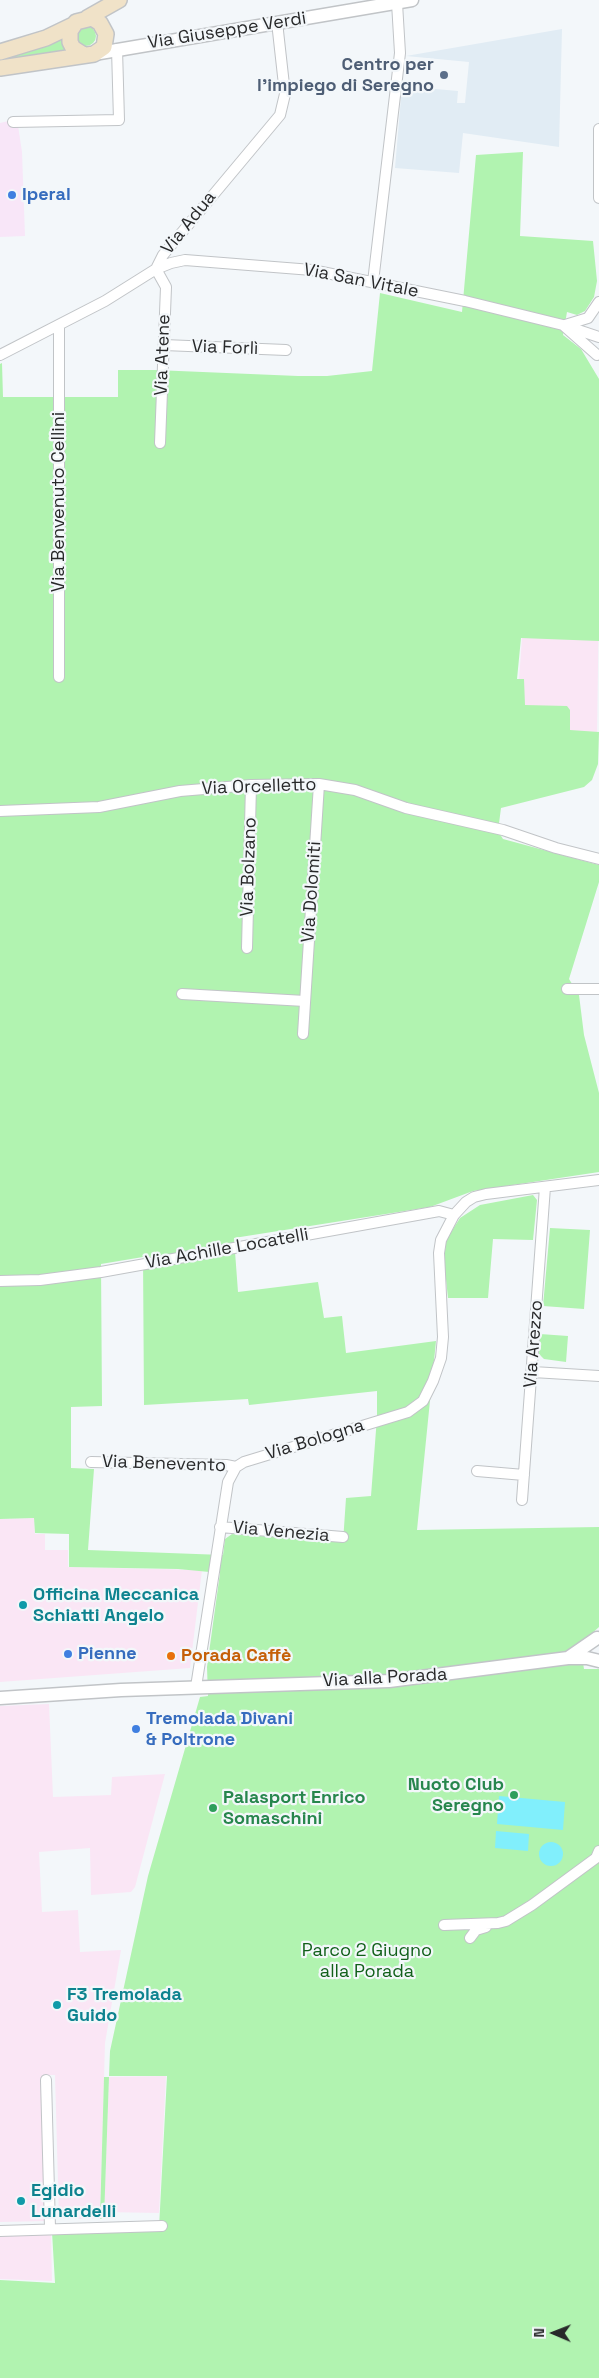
<!DOCTYPE html>
<meta charset="utf-8">
<style>
body{margin:0}
#map{position:relative;width:599px;height:2378px;overflow:hidden;background:#f3f7fa;font-family:"Space Grotesk",sans-serif}
canvas{display:block}
.north{position:absolute;left:529px;top:2308px;width:50px;height:50px;-webkit-text-stroke:4px #f3f7fa;paint-order:stroke;rotate:271deg;font-size:14px;font-weight:700;line-height:20px;text-align:center;color:#28292a}
.north::after{content:'';display:block;margin:auto;width:18px;height:22px;background:#28292a;clip-path:polygon(50% 0,100% 100%,50% 72%,0 100%)}
</style>
<div id="map">
<canvas width="599" height="2378"></canvas>
<div class="north">N</div>
</div>
<script>
const ctx = document.querySelector('canvas').getContext('2d');
ctx.lineJoin = 'round';
function fill(path, color) { ctx.fillStyle = color; ctx.fill(path, 'evenodd'); }
const toPath = rows => new Path2D(rows.map(r => 'M' + r).join(''));
function trace(path, color, width, dash) { ctx.strokeStyle = color; ctx.lineWidth = width; ctx.lineCap = dash ? 'butt' : 'round'; ctx.setLineDash(dash || []); ctx.stroke(path); }
function label(font, color, halo, rows, align = 'center') {
  ctx.font = font + ' "Space Grotesk",sans-serif'; ctx.lineWidth = 4.5; ctx.setLineDash([]); ctx.textBaseline = 'middle'; ctx.strokeStyle = halo; ctx.fillStyle = color; for (const [text, x, y, turn = 0] of rows) {
    ctx.save(); ctx.translate(x, y); ctx.rotate((+turn || 0) * Math.PI / 180); ctx.textAlign = isNaN(turn) ? turn : align; if (halo) ctx.strokeText(text, 0, 0); ctx.fillText(text, 0, 0); ctx.restore();
  }
}
fill(toPath([
 [17,119,22,152,25,236,0,237,0,123]
]), '#f8e6f8');
fill(toPath([
 [599,595,597,736,520,726,523,681,519,680,522,638],
 [34,1518,35,1534,45,1534,45,1550,68,1550,68,1567,202,1570,190,1668,0,1682,0,1519],
 [49,1704,53,1797,111,1795,112,1777,165,1774,135,1887,131,1892,91,1895,90,1848,39,1852,42,1912,78,1910,80,1952,121,1950,105,2043,100,2219,59,2219,55,2075,42,2075,46,2221,0,2222,0,1706],
 [166,2076,159,2213,104,2212,109,2077],
 [51,2232,52,2281,0,2279,0,2233]
]), '#fae6f5');
fill(toPath([
 [562,29,559,147,463,133,459,173,395,168,402,86,458,91,457,103,465,103,469,62,406,56]
]), '#e1ecf4');
fill(toPath([
 '76 36a10 10 0 1 1 20 0a10 10 0 1 1-20 0Z',
 [63,34,68,50,11,61,11,57],
 [523,152,520,236,593,241,597,281,594,297,585,311,577,315,567,312,563,335,581,349,599,379,599,641,521,638,517,679,524,679,525,705,567,706,570,710,570,730,599,732,598,764,592,780,584,787,501,808,498,831,503,839,599,865,599,882,569,979,579,995,584,1035,599,1093,599,1172,473,1191,430,1207,234,1238,238,1292,318,1282,324,1318,342,1316,346,1353,436,1341,417,1530,599,1527,599,1627,580,1644,584,1669,599,1669,599,2378,0,2378,0,2280,55,2283,52,2232,159,2228,167,2076,109,2076,110,2051,148,1876,200,1697,208,1696,207,1667,220,1573,178,1569,69,1567,69,1534,35,1533,34,1518,0,1519,0,364,2,363,3,397,118,397,118,370,155,370,298,376,327,376,372,371,380,293,462,312,476,155],
 [143,1257,144,1405,248,1399,249,1405,377,1391,377,1417,371,1496,346,1498,343,1542,232,1534,225,1539,223,1555,88,1550,94,1469,71,1468,71,1407,102,1406,101,1264],
 [533,1195,537,1200,533,1240,493,1239,488,1298,448,1298,444,1261,446,1240,460,1218,480,1205],
 [550,1228,590,1230,584,1309,543,1306],
 [540,1334,568,1336,566,1362,544,1359,539,1354],
 [104,2077,109,2077,104,2219,100,2219]
]), '#b1f3b0');
fill(toPath([
 [499,1796,565,1802,563,1830,497,1824],
 [496,1831,529,1834,528,1851,495,1848],
 '539 1854a12 12 0 1 1 24 0a12 12 0 1 1-24 0Z'
]), '#81effc');
const minor = toPath([
 [13,122,119,120,117,49],
 [599,129,599,198],
 [156,269,171,263,185,260,312,270,465,301,563,325,597,355],
 [156,269,166,287,160,443],
 [373,282,400,53,397,3],
 [565,325,588,318,599,302],
 [572,328,599,337],
 [164,345,286,350],
 [0,355,105,301,156,269,163,255,280,115,285,94,277,22],
 [59,677,59,326],
 [0,811,99,807,180,791,251,785,319,784,355,790,406,808,503,830,556,848,599,859],
 [247,948,251,785],
 [567,989,599,989],
 [182,994,305,1001],
 [303,1034,319,784],
 [0,1281,40,1280,101,1272,439,1211,454,1215],
 [533,1372,599,1376],
 [91,1462,226,1465,236,1467],
 [477,1471,524,1475],
 [522,1500,545,1187],
 [220,1527,343,1537],
 [196,1687,228,1482,236,1467,244,1462,408,1412,423,1401,433,1381,441,1358,443,1337,439,1253,441,1240,454,1215,466,1202,474,1197,486,1194,599,1180],
 [444,1925,498,1923,506,1921,532,1905,596,1858,599,1851],
 [470,1938,476,1930,486,1927],
 [46,2080,50,2228],
 [0,2231,162,2226]
]);
const tertiary = toPath([
 [94,54,412,0],
 [568,1658,597,1638],
 [0,1698,121,1690,389,1681,568,1658,587,1658,599,1661]
]);
const secondary = toPath([
 [87,18,119,0],
 [0,52,46,38,73,25],
 [0,68,94,54,104,47,106,34,100,23,92,18,76,22,70,31,70,42,73,48,84,55]
]);
trace(minor, '#c1c4c7', 12);
trace(tertiary, '#c1c4c7', 15);
trace(secondary, '#c1c4c7', 18);
trace(minor, '#fff', 10);
trace(tertiary, '#fff', 12);
trace(secondary, '#f0e2c8', 15);
for (const [x, y, r, color] of [
 [444,75,5,"#5c6f8a"],
 [12,195,5,"#3f7fe0"],
 [23,1605,5,"#0f9aa8"],
 [68,1654,5,"#3f7fe0"],
 [171,1656,5,"#e8710a"],
 [136,1729,5,"#3f7fe0"],
 [514,1795,5,"#2e9e5b"],
 [213,1808,5,"#2e9e5b"],
 [57,2005,5,"#0f9aa8"],
 [21,2201,5,"#0f9aa8"]
]) { const dot = new Path2D(); dot.arc(x, y, r, 0, 2 * Math.PI); ctx.fillStyle = color; ctx.fill(dot); trace(dot, '#f3f7fa', 2); }
label('18px', '#28292a', '#f3f7fa', [
 ["Via Giuseppe Verdi",227,31,-9],
 ["Via Adua",189,223,-51],
 ["Via San Vitale",361,281,11],
 ["Via Forlì",225,348,2],
 ["Via Atene",163,355,-88],
 ["Via Benvenuto Cellini",59,502,-90],
 ["Via Orcelletto",259,787,-2],
 ["Via Bolzano",249,867,-88],
 ["Via Dolomiti",312,892,-86],
 ["Via Achille Locatelli",227,1249,-10],
 ["Via Arezzo",534,1344,-86],
 ["Via Bologna",315,1440,-17],
 ["Via Benevento",164,1464,2],
 ["Via Venezia",281,1532,5],
 ["Via alla Porada",385,1678,-3]
]);
label('bold 18px', '#4e5e75', '#f3f7fa', [
 ["Centro per",434,65],
 ["l'impiego di Seregno",434,86]
], 'right');
label('bold 18px', '#366cbe', '#f3f7fa', [
 ["Iperal",22,195],
 ["Pienne",78,1654],
 ["Tremolada Divani",146,1719],
 ["& Poltrone",146,1740]
], 'left');
label('bold 18px', '#0d838f', '#f3f7fa', [
 ["Officina Meccanica",33,1595],
 ["Schiatti Angelo",33,1616],
 ["F3 Tremolada",67,1995],
 ["Guido",67,2016],
 ["Egidio",31,2191],
 ["Lunardelli",31,2212]
], 'left');
label('bold 18px', '#c56008', '#f3f7fa', [
 ["Porada Caffè",181,1656]
], 'left');
label('bold 18px', '#27864d', '#f3f7fa', [
 ["Nuoto Club",504,1785],
 ["Seregno",504,1806],
 ["Palasport Enrico",223,1798,"left"],
 ["Somaschini",223,1819,"left"]
], 'right');
label('18px', '#11601a', '#f3f7fa', [
 ["Parco 2 Giugno",367,1951],
 ["alla Porada",367,1972]
]);
</script>
